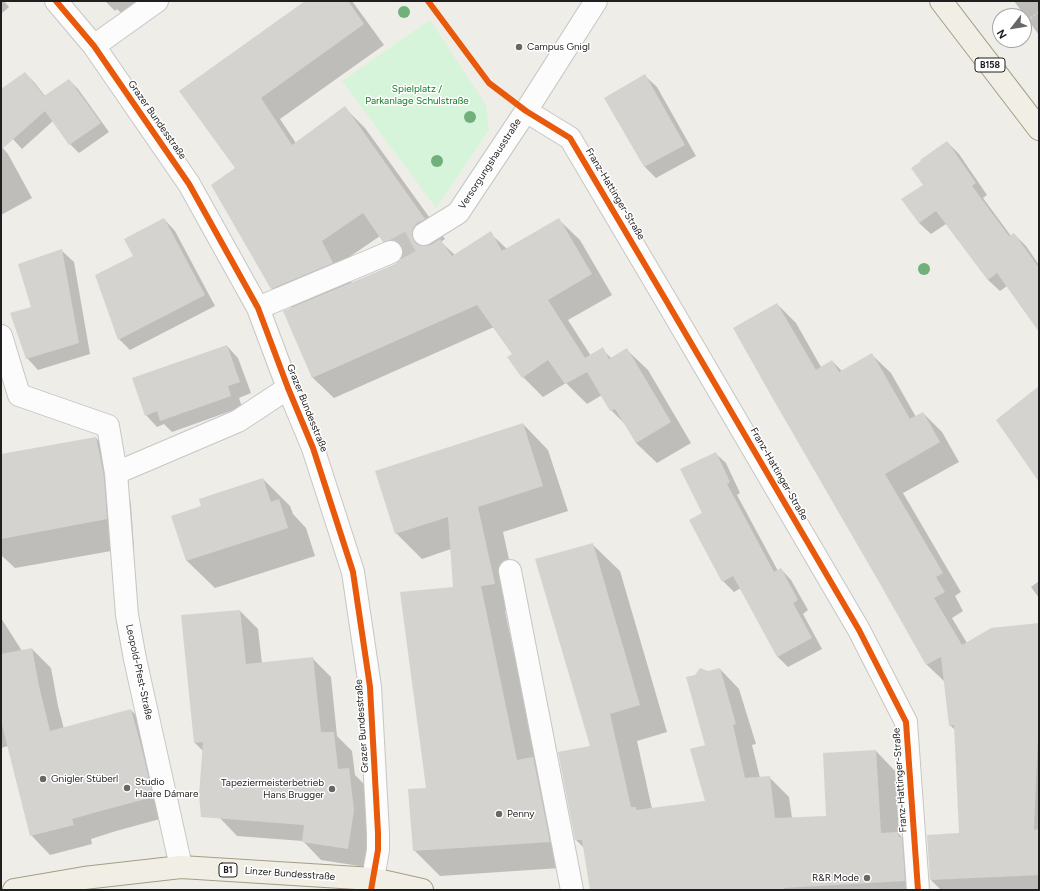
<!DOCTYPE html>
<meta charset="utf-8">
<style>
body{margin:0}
#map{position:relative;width:1040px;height:891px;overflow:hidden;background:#eeede8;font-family:Figtree,sans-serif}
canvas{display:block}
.frame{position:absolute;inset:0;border:2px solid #1f1f1f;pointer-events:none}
.north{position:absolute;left:992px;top:8px;width:40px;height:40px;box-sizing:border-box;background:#fff;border:1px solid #a5a5a5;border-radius:50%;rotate:239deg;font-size:11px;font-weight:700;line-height:16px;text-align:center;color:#1f1f1f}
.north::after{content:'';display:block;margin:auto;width:14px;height:18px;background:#676765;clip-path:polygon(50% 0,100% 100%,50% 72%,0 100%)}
</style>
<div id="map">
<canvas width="1040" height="891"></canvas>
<div class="frame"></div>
<div class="north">N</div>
</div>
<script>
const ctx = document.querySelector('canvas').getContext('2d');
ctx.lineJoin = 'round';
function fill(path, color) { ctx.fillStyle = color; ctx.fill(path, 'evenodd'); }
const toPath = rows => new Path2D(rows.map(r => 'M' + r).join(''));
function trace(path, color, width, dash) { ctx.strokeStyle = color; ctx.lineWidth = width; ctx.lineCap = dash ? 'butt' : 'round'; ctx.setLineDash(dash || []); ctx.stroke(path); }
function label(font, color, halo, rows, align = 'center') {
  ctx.font = font + ' Figtree,sans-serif'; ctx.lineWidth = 3; ctx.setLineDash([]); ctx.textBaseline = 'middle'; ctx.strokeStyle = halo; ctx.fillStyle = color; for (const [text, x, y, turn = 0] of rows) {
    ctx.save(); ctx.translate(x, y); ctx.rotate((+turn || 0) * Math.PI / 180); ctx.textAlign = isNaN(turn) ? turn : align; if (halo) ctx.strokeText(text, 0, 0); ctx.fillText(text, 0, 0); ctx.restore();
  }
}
fill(toPath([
 [430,20,486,105,489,130,436,208,342,81]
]), '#d6f4da');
fill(toPath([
 [1,1,4,1,9,7,1,14],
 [105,1,147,1,125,17,117,9,115,11],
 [307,1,352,1,384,45,280,119,296,143,345,108,365,128,445,239,441,242,455,255,490,233,507,249,559,220,580,240,612,295,568,320,591,356,602,349,612,359,627,350,648,370,691,443,657,463,636,443,626,425,611,410,602,395,587,404,566,383,543,397,523,377,513,355,494,327,334,398,313,378,284,312,292,308,272,288,236,168,181,91],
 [380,236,384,241,402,259,396,264,352,283,342,262],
 [1014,1,1039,1,1039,35],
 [25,73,34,82,45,96,69,80,78,89,109,132,79,153,70,144,53,121,22,149,1,126,1,90],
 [645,76,657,87,696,156,656,178,645,167,605,98],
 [947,142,959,154,987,195,983,198,1011,236,1014,234,1026,246,1039,265,1039,330,1007,286,1000,291,988,280,946,224,931,234,919,223,903,200,924,185],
 [1,146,8,154,32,198,1,215],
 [164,219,175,231,215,306,130,350,119,339,134,257],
 [62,251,74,262,90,354,38,370,27,358,32,308],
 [777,304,796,323,821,367,832,361,842,371,871,354,891,373,916,417,923,413,942,432,959,462,903,493,961,592,955,596,963,611,952,618,967,643,1039,624,1039,890,941,890,931,880,960,834,955,730,950,725,945,682,927,665,884,589],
 [227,346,238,358,251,393,239,398,242,407,172,432,164,424,157,427,146,415],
 [523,424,548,450,568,511,503,532,520,609,505,611,537,761,575,867,440,876,414,850,427,788,454,588,451,549,422,559,396,533],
 [96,438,124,465,131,505,134,547,15,568,1,555,1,455],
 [715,453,726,463,740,493,737,495,778,571,781,569,791,580,808,610,803,614,822,649,788,667,778,657,741,588,734,592,723,581,703,513],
 [263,479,290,506,293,514,306,528,315,556,215,588,187,561,172,517,202,507],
 [592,544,620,571,667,732,637,741,652,809,675,890,591,890,584,848,576,840,591,747],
 [1039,581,1039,598,1031,587],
 [240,611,258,629,262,663,312,658,331,677,337,736,352,751,355,775,368,788,372,829,366,867,321,860,303,841,237,836,219,817,210,758,195,743],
 [1,618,22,651,32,649,51,668,58,706,64,729,131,710,150,730,171,816,116,831,91,839,92,844,50,855,31,835,8,746,1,748],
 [720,669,739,689,756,744,752,745,760,778,769,777,789,797,792,818,827,817,876,751,895,771,899,834,918,853,923,890,690,890,706,802,708,672]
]), '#0003');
fill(toPath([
 [305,1,348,1,364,24,261,98,292,145,345,106,425,219,417,223,413,228,412,235,414,241,418,245,425,246,431,245,440,239,452,256,491,231,502,251,559,218,592,274,548,300,585,358,603,347,609,359,627,348,671,422,636,443,615,409,610,411,587,372,565,384,548,360,522,378,507,357,512,354,477,305,312,378,283,311,396,264,401,260,403,254,402,247,399,242,393,240,383,242,363,213,322,241,333,263,271,289,211,185,235,168,179,91],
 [25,72,44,96,69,79,101,123,69,145,45,111,1,150,1,89],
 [645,74,685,145,644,167,604,98],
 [947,141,976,183,972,186,1009,236,1014,233,1039,268,1039,332,997,273,988,280,936,211,919,223,901,199,923,185,911,168,921,161,920,160],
 [164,218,205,295,118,340,95,275,133,256,124,239],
 [62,249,79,343,26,359,10,313,31,307,18,264],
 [777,303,816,370,832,360,839,372,872,353,910,419,923,412,940,442,885,474,943,573,936,577,945,592,934,598,962,645,991,628,1039,623,1039,712,1034,830,1039,829,1039,875,930,880,927,835,959,833,954,725,949,726,941,657,926,665,883,589,773,399,733,328],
 [227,345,240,382,228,386,231,396,160,421,157,411,145,416,132,378],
 [1039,386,1039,482,996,420],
 [523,423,543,486,478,507,495,584,481,586,517,760,533,757,550,842,413,851,408,789,426,788,400,592,453,587,448,517,395,534,375,471],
 [96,437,104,477,107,519,1,539,1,454],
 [716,452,730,482,727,484,774,572,781,568,798,600,793,603,812,638,777,657,733,576,722,582,689,520,702,513,680,469],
 [263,478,271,502,279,499,288,528,186,561,171,516,201,506,199,499],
 [593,543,640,705,610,714,631,807,636,807,636,810,705,801,690,749,705,745,686,677,695,675,700,668,708,671,720,668,736,724,733,725,745,778,770,776,775,818,826,816,823,753,876,750,881,833,898,832,899,837,902,837,905,881,784,888,784,890,590,890,582,840,575,840,558,752,590,746,535,559],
 [240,610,246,664,313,657,321,732,334,732,338,769,349,768,354,810,348,849,302,842,304,825,201,817,199,795,203,742,194,743,181,615],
 [32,648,39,686,50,731,131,709,142,750,153,797,97,812,72,819,74,825,30,836,1,721,1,654]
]), '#d5d3cf');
trace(toPath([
 [391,252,424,234]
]), '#c5c4c0', 22, [22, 11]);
const minor = toPath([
 [56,1,94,46,189,184,258,308,288,388,313,448,353,572,370,687,378,833,378,850,371,890],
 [94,46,157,1],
 [526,111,570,138,667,302,859,630,906,722,918,890],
 [424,234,458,213,526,111,596,1],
 [258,308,391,252],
 [1,336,19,395,108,426,116,473,127,615,135,659,181,867],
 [116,473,238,421,288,388],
 [510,571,572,890]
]);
const major = toPath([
 [941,1,1039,129],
 [14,890,84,878,181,867,373,879,422,890]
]);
trace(minor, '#c6c6c4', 24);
trace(major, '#a59e84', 24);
trace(toPath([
 [1024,23,1039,12]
]), '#d7cbc7', 2.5, [2, 2]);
trace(minor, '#fcfcfc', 22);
trace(major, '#f1eee5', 22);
trace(toPath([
 [56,1,94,46,189,184,258,308,288,388,313,448,353,572,370,687,378,833,378,850,371,890],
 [428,1,489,83,526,111,570,138,667,302,859,630,906,722,918,890]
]), '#e8590c', 6);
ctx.fillStyle = '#72b07b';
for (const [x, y] of [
 [404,12],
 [470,117],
 [437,161],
 [924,269]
]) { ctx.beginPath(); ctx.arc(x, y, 6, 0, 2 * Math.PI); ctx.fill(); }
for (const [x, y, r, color] of [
 [519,47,4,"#676765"],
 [43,779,4,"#676765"],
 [127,788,4,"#676765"],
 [332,789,4,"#676765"],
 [499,814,4,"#676765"],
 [867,878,4,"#676765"]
]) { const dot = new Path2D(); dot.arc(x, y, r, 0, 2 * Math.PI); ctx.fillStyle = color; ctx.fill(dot); trace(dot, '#fff', 1.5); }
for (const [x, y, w] of [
 [990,65,30],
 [228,870,18]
]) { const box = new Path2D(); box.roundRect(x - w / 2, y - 7, w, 14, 3); ctx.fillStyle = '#fff'; ctx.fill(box); trace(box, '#1f1f1f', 1); }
label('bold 9px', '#1f1f1f', null, [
 ["B158",990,65],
 ["B1",228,870]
]);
label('10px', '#1f1f1f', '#fff', [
 ["Campus Gnigl",527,47],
 ["Gnigler Stüberl",51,779],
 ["Studio",135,782],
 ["Haare Dámare",135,794],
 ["Tapeziermeisterbetrieb",324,783,"right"],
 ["Hans Brugger",324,795,"right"],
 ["Penny",507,814],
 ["R&R Mode",859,878,"right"]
], 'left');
label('10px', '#0c7f22', '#fff', [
 ["Spielplatz /",417,89],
 ["Parkanlage Schulstraße",417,101]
]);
label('10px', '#1f1f1f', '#fff', [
 ["Grazer Bundesstraße",157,120,55],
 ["Versorgungshausstraße",490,164,-57],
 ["Franz-Hattinger-Straße",615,194,59],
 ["Grazer Bundesstraße",307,408,68],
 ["Franz-Hattinger-Straße",779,474,60],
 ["Leopold-Pfest-Straße",139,672,78],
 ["Grazer Bundesstraße",362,726,-94],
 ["Franz-Hattinger-Straße",900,780,-94],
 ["Linzer Bundesstraße",290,874,4]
]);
</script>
